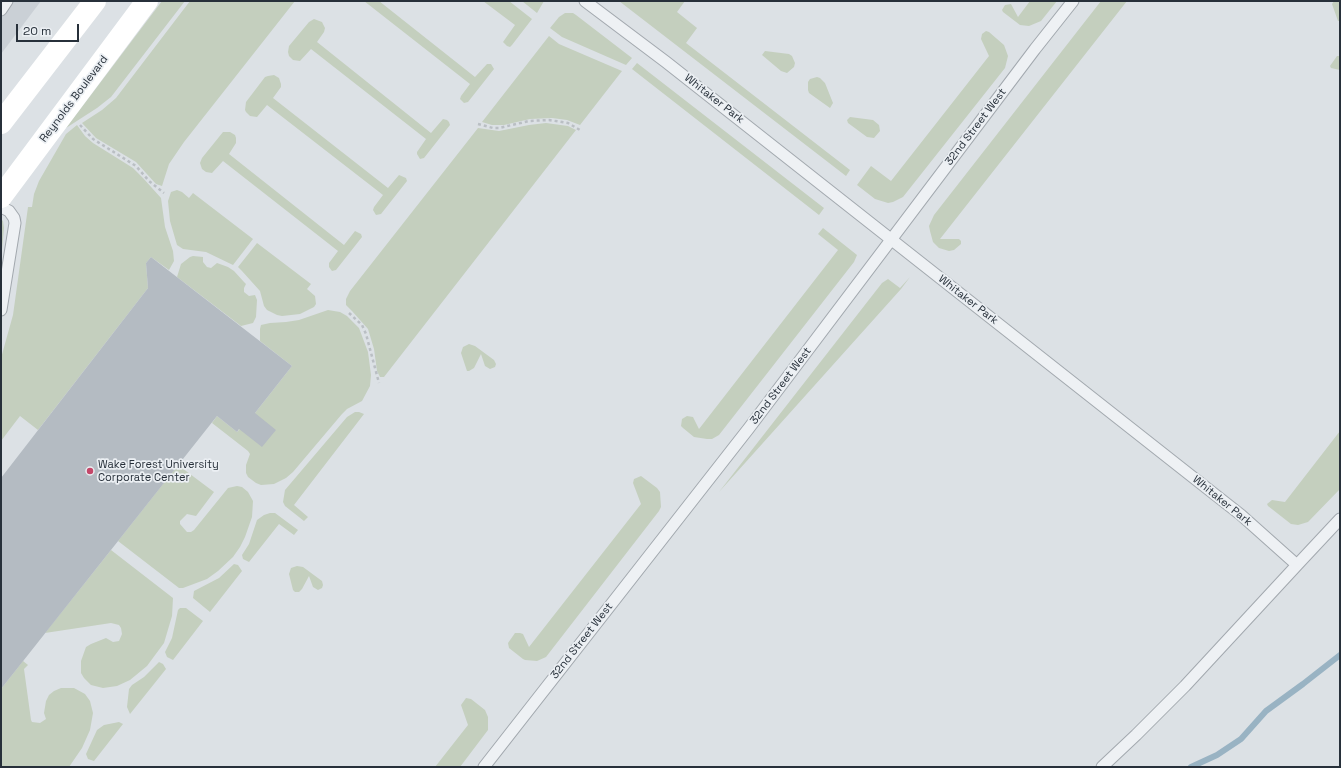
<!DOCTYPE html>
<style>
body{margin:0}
#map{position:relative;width:1341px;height:768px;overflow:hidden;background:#dce1e5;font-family:"Space Grotesk",sans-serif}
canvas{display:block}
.frame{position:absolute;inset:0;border:2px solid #27303a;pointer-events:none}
.scale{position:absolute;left:16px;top:24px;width:63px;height:18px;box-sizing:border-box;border:2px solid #27303a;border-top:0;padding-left:5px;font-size:12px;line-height:14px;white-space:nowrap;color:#27303a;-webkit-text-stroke:3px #ebeff3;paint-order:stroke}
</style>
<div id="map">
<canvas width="1341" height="768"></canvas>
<div class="frame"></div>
<div class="scale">20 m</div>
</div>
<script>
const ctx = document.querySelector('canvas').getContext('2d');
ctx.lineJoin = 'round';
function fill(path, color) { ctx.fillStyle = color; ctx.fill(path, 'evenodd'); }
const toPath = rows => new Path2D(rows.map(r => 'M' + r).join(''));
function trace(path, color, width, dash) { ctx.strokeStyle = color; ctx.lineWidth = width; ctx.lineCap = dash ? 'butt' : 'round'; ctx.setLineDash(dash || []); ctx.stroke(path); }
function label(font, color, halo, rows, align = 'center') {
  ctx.font = font + ' "Space Grotesk",sans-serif'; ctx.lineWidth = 3.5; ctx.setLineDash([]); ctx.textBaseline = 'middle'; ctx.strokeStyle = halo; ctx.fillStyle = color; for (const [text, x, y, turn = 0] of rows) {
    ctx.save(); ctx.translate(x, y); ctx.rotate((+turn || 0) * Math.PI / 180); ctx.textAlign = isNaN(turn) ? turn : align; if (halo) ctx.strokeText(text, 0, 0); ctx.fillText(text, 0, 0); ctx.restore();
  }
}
fill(toPath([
 [1,1,41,1,1,54]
]), '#cad0d6');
fill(toPath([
 [162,1,185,1,111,97,97,108,66,128],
 [190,1,295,1,184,142,169,164,162,186,156,184,136,162,96,138,82,123,102,110,116,98],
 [364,1,379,1,475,77,487,64,491,64,494,69,468,102,464,103,460,99,461,96,470,84],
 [483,1,509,1,532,19,512,45,510,47,507,46,503,42,515,25],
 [522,1,544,1,537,13],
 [619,1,685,1,677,12,697,28,686,43,850,170,846,176],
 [1030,1,1057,1,1041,21,1029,26,1020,25,1003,12,1002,10,1005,5,1011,4,1018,17],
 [1101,1,1127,1,940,239,959,239,961,241,961,244,954,250,949,251,939,248,933,242,930,231,929,226,934,215],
 [1334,1,1340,1,1340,21,1338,21,1332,4],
 [565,13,573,13,576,15,632,58,626,65,562,37,550,28,559,17],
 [314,19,322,22,325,28,324,32,317,42,431,133,443,119,447,120,449,122,450,125,424,158,420,159,417,154,417,152,426,139,311,49,300,61,293,60,289,56,288,52,289,46,309,22],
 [986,31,989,32,1004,45,1008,56,1005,68,903,197,893,202,888,203,875,199,857,185,871,166,891,181,989,56,981,39,982,34],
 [549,36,559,44,622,71,580,125,567,120,552,118,530,119,504,125,492,125,482,122],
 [765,51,789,54,792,56,795,63,794,67,787,73,781,71,762,55],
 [1337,56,1340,56,1340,70,1331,68,1330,66],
 [637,63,824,208,819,215,632,69],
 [274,75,279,78,281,84,281,87,273,98,388,188,399,175,406,178,407,181,381,214,376,215,373,210,374,207,383,195,267,105,257,117,250,116,246,112,245,110,246,102,265,77,268,76],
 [817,77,820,78,825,83,833,103,830,108,809,93,808,90,808,82,810,79],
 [850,117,873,120,879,125,880,131,874,138,867,137,848,123,847,120],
 [546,123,568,126,576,130,384,377,380,377,377,371,374,349,368,329,352,311,346,305,346,299,350,291,478,128,499,131,529,125],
 [77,125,85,136,93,143,133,168,143,178,161,198,165,227,173,251,174,261,169,270,151,257,146,263,148,288,38,430,20,416,1,441,1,358,13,315,28,207,32,207,34,194,39,181,66,134],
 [223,132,230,132,235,135,236,138,236,143,229,154,344,245,355,231,361,234,362,237,336,270,332,271,329,267,329,263,338,251,223,161,212,173,206,172,202,169,200,163,202,158],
 [177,190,182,192,189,198,193,193,253,239,233,265,206,252,183,249,177,245,170,221,168,201,171,192],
 [1,219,3,221,4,228,1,261],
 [823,228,857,255,854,262,719,435,712,439,707,439,694,437,683,428,681,426,682,419,687,416,693,417,699,429,838,250,818,234],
 [257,243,311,284,307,289,315,296,316,304,314,307,300,314,282,316,277,315,267,310,264,306,260,291,242,271,238,267],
 [193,256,203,257,203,262,207,267,211,268,217,263,228,267,234,271,244,282,246,284,244,288,244,292,249,296,255,295,257,300,256,317,253,323,241,326,177,277,181,264,190,257],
 [910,277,901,289,719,492,882,283,888,279,900,288],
 [328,310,340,312,347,316,359,328,368,352,371,375,370,386,362,401,347,409,342,414,293,472,286,478,274,484,261,485,256,483,248,477,246,473,246,465,250,454,248,451,212,423,217,416,237,432,255,413,292,366,260,341,260,329,261,325,270,323,286,322,299,320],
 [469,344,475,346,494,360,496,364,495,367,490,369,485,366,481,354,474,368,469,371,467,371,461,353,463,347],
 [355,412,359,412,364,414,294,505,308,517,304,521,285,506,283,502,285,490,347,417],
 [1340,431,1340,489,1308,522,1298,525,1291,524,1268,506,1267,504,1272,500,1285,502],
 [178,465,214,492,196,516,187,514,180,521,180,524,187,532,191,532,194,530,228,488,237,486,242,487,248,492,253,501,252,517,245,537,240,547,233,557,218,571,207,579,183,588,179,588,118,541],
 [641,476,657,488,660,492,661,507,659,511,546,657,537,661,525,660,523,659,509,648,508,643,515,633,520,633,523,634,529,647,641,504,633,483,634,479],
 [270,513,275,513,298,530,294,535,279,524,249,562,243,559,242,555,249,544,257,520,264,515],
 [111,550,173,598,172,616,164,643,147,666,130,680,117,686,103,688,91,685,84,678,81,673,81,661,86,647,91,644,106,638,113,642,119,641,122,634,121,628,119,625,111,623,45,633],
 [234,564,238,565,242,571,210,612,193,598,194,591,219,578],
 [297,566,303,567,322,581,323,585,322,588,318,590,313,587,309,576,302,589,299,592,295,592,293,590,289,574,291,568],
 [180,608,186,608,203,621,173,660,167,657,165,652,172,638,178,610],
 [23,661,28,665,24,669,31,720,32,722,40,723,46,719,44,713,46,701,49,695,54,691,61,688,74,688,85,694,90,701,93,713,90,730,82,748,69,767,1,767,1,689],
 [159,662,163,664,166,669,130,714,127,707,129,689,132,685,144,677],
 [466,698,471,699,485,710,488,717,488,730,460,767,435,767,468,725,461,705],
 [119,722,123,724,94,761,88,759,86,754,97,730,104,725]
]), '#c4cfbe');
trace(toPath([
 [1191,767,1217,755,1241,739,1266,711,1303,684,1340,655]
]), '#99b3c3', 6);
fill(toPath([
 [151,257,292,366,255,413,276,430,262,447,239,429,237,432,217,416,1,689,1,478,148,288,146,263]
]), '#b4bbc2');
const lane = toPath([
 [585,1,666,62,1199,482,1241,515,1297,565,1340,519],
 [1,10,7,1],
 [1,207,9,211,14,218,15,223,1,310],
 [484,767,749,428,1035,49,1073,1],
 [1102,767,1136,735,1185,686,1297,565]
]);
trace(lane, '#a2a8ae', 13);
trace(toPath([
 [478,124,493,128,499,128,529,121,549,120,568,123,580,130],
 [80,125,93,139,136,166,149,181,164,193],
 [349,313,362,325,366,334,379,383]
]), '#babfc4', 2.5, [3, 3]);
trace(lane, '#eef1f4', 11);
trace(toPath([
 [1,123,95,1],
 [1,197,147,1]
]), '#fff', 22);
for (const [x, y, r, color] of [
 [90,471,4,"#c44769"]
]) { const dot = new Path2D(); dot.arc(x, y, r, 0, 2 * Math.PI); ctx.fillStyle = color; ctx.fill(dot); trace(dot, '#ebeff3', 1.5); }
label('11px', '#27303a', '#ebeff3', [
 ["Reynolds Boulevard",74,99,-53],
 ["Whitaker Park",714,99,38],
 ["32nd Street West",976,127,-53],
 ["Whitaker Park",968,300,38],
 ["32nd Street West",781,386,-53],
 ["Whitaker Park",1222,501,39],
 ["32nd Street West",582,641,-52]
]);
label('11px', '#27303a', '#ebeff3', [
 ["Wake Forest University",98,465],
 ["Corporate Center",98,478]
], 'left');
</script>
